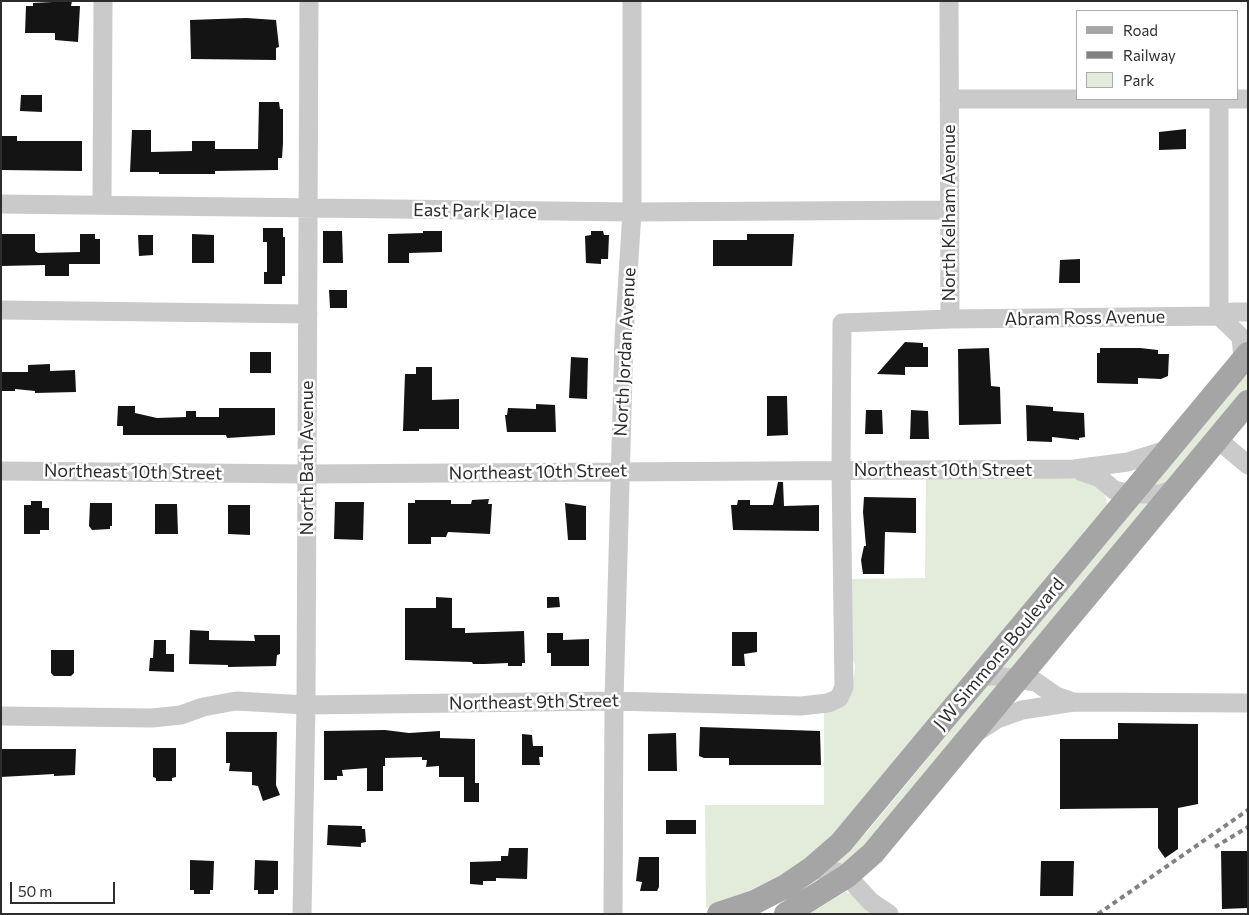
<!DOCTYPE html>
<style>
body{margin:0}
#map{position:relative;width:1249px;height:915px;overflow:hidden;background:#fff;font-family:Commissioner,sans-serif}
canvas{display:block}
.frame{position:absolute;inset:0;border:2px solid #2d2d2d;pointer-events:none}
.legend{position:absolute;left:1076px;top:10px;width:162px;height:90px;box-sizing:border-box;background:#fff;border:1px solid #ababab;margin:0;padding:6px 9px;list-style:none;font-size:15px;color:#2d2d2d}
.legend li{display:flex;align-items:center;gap:10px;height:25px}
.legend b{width:25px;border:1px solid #ababab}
.scale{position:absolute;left:10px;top:882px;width:105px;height:22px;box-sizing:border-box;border:2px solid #2d2d2d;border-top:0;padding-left:6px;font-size:15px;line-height:18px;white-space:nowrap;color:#2d2d2d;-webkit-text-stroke:4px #fff;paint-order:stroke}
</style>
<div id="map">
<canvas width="1249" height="915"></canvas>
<div class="frame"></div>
<ul class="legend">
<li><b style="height:6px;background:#a5a5a5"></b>Road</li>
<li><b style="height:6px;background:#828282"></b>Railway</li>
<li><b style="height:14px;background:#e3ebda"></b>Park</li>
</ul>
<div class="scale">50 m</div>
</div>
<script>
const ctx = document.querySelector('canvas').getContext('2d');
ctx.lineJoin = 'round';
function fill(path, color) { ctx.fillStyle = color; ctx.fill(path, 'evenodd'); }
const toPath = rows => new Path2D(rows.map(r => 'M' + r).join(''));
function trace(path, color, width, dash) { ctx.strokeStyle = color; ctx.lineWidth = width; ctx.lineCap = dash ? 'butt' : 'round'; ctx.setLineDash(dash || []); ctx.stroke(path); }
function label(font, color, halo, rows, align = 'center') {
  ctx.font = font + ' Commissioner,sans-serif'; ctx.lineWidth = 5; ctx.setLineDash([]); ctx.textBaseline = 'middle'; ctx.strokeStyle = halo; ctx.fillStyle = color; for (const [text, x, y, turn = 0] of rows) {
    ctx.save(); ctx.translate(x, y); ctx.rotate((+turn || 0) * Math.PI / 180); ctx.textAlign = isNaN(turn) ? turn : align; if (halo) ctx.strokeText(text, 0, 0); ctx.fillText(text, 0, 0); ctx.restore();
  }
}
fill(toPath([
 [1248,368,1248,390,1166,490,1152,487],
 [926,478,1071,478,1099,487,1105,494,1107,504,1105,513,848,823,799,868,727,903,706,908,705,805,824,805,824,712,851,687,854,676,855,666,849,646,850,579,925,578],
 [1149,501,1151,506,1015,671,1002,669,1138,504],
 [997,682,1001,689,843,869,836,862,867,832,988,685],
 [845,892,852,894,873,914,809,914]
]), '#e3ebda');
fill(toPath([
 [72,1,71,6,80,6,78,42,55,40,55,33,25,33,26,6,33,6,33,3],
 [246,18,276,20,279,47,276,48,276,60,191,59,190,20],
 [21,95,42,95,42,112,20,111],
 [259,102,279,102,280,109,283,109,283,143,282,158,278,158,278,170,215,171,215,174,159,174,159,172,130,172,132,130,151,130,151,152,192,151,192,141,215,141,215,149,258,149],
 [1186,129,1186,149,1159,150,1159,132],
 [1,136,17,136,17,141,82,141,82,171,1,170],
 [263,228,283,228,283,237,285,237,285,276,282,276,282,284,264,284,264,272,267,272,267,242,263,242],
 [323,231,342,231,343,263,323,263],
 [423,231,442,231,442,252,409,253,409,263,388,263,388,234,423,233],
 [591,231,603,231,604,235,609,235,608,259,601,259,601,264,586,263,585,236,591,235],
 [1,234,35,234,35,251,38,253,80,252,80,234,95,234,95,239,100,239,100,264,69,264,69,276,45,276,45,265,1,266],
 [192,234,214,235,214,263,192,263],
 [747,234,794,234,792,266,713,266,713,240,747,240],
 [138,235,153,235,153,255,139,256],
 [1080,259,1080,283,1059,283,1060,260],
 [329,290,347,290,347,308,330,308],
 [905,342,923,343,923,347,928,347,928,367,905,367,905,375,877,374],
 [989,348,991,386,1000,387,1001,424,959,425,958,349],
 [1100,348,1140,348,1158,350,1158,354,1169,354,1168,376,1161,379,1138,378,1138,384,1097,383,1097,353,1100,353],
 [250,352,271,352,271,373,250,373],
 [571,357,588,358,587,399,569,398],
 [50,364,50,371,75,370,76,392,35,393,35,391,15,389,15,391,1,391,1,372,28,372,28,365],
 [416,367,432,367,432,400,459,399,459,429,419,429,419,431,403,431,405,374,416,374],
 [767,396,787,396,788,435,767,436],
 [536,404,555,405,556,432,507,432,505,415,507,415,508,408,536,409],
 [1026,405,1053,407,1053,411,1084,413,1085,437,1079,438,1079,440,1052,437,1052,442,1027,441],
 [118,406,135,406,135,413,157,418,186,417,186,411,196,411,196,417,219,417,219,408,275,408,275,435,227,438,226,435,123,435,123,426,117,426],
 [866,410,882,410,883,434,865,434],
 [911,410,928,411,929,439,910,439],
 [778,482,783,482,784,506,819,505,819,531,733,530,731,505,737,505,738,500,750,500,750,505,773,505],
 [864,497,916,498,916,533,885,532,884,574,863,574,861,560,864,546,866,546,863,512],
 [489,499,488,504,492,504,490,534,448,532,446,537,431,537,431,544,408,544,408,503,415,503,415,500,451,500,451,504,471,504,472,500],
 [31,501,42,501,42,508,49,508,49,530,40,530,40,534,24,534,24,505,31,505],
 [335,502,364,502,363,540,334,539],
 [90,503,112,503,112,526,110,526,110,529,92,530,89,526],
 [565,503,586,506,586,540,568,540],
 [155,504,177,504,178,534,155,534],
 [228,505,250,505,250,535,228,534],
 [436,597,452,598,452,628,465,628,465,633,524,631,525,663,522,663,522,666,508,666,508,663,485,664,473,664,472,662,405,660,405,608,436,608],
 [547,597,559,597,560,607,547,608],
 [190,630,209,631,209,640,255,641,254,635,280,635,280,654,277,655,276,666,228,667,228,665,189,664],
 [732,632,757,632,757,652,744,654,745,666,732,666],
 [547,633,563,633,563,640,589,639,589,666,551,666,551,653,547,653],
 [154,640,166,640,166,654,174,654,174,672,149,671,150,658,153,658],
 [51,650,74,650,74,673,71,676,54,676,51,673],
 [1118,723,1198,724,1198,804,1178,808,1178,849,1165,858,1158,848,1158,808,1060,809,1060,739,1118,739],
 [700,727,820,731,821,765,729,765,729,758,704,758,699,756],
 [385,730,409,733,440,731,440,738,475,739,475,783,479,783,479,802,464,802,464,777,439,777,439,766,426,767,427,760,422,760,422,757,385,758,385,766,383,766,383,791,367,791,367,768,342,770,343,776,337,776,337,780,324,780,324,731],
 [226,732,277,732,276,785,280,795,263,801,258,786,252,785,252,772,229,771,230,763,226,763],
 [676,733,677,771,648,771,648,734],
 [522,734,532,735,533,746,543,746,543,757,539,757,540,765,522,765],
 [153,748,176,748,176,777,172,778,172,781,156,781,156,778,153,777],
 [1,749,76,749,75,775,54,776,54,774,1,777],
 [666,820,696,820,696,834,666,834],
 [328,825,362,826,362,829,365,829,366,842,361,843,361,847,327,845],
 [509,848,528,848,527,879,496,878,496,881,483,881,483,885,470,884,470,862,501,861,501,856,508,856],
 [1221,851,1248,851,1248,908,1222,909],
 [639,857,659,857,659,887,657,891,640,891,642,882,636,881],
 [190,860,214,861,213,890,210,890,210,894,194,894,194,890,190,890],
 [255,860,278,861,278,890,274,890,274,894,258,894,258,890,254,890],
 [1041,861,1074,861,1073,896,1040,896]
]), '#141414');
trace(toPath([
 [949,99,1248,99],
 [1219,99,1219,316],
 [1,204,632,212,949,210],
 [102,204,103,1],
 [1,310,308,314],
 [1219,316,1241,337,1243,359],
 [950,319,1219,316,1233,312,1248,312],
 [1217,439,1248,465],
 [1,471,306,474,1074,469,1128,462,1169,449],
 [1080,471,1100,478,1114,490,1132,494,1160,494,1177,488],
 [981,676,996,676,1036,682,1056,696,1073,702],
 [1,716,152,718,181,715,203,707,236,701,306,705,614,701,801,706,828,703,839,698,844,687,841,470,842,323,950,319,949,1],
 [980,730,997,719,1022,710,1074,702,1248,703],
 [811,869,837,872,847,876,871,902,889,914],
 [302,914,306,705,309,1],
 [613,914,614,701,624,338,632,212,632,1]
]), '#cacaca', 19);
trace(toPath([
 [719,914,755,902,786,886,811,869,841,843,1248,354],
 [786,914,847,876,873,853,1248,402]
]), '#a5a5a5', 24);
trace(toPath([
 [1215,847,1248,827],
 [1098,914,1248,810]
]), '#828282', 4, [5, 4]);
label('18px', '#2d2d2d', '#fff', [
 ["East Park Place",475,211,1],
 ["North Kelham Avenue",949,213,-90],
 ["Abram Ross Avenue",1085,318,-1],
 ["North Jordan Avenue",625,352,-87],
 ["North Bath Avenue",307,458,-90],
 ["Northeast 10th Street",943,470],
 ["Northeast 10th Street",133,472,1],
 ["Northeast 10th Street",538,472,-1],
 ["J W Simmons Boulevard",999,654,-50],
 ["Northeast 9th Street",534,702,-1]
]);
</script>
